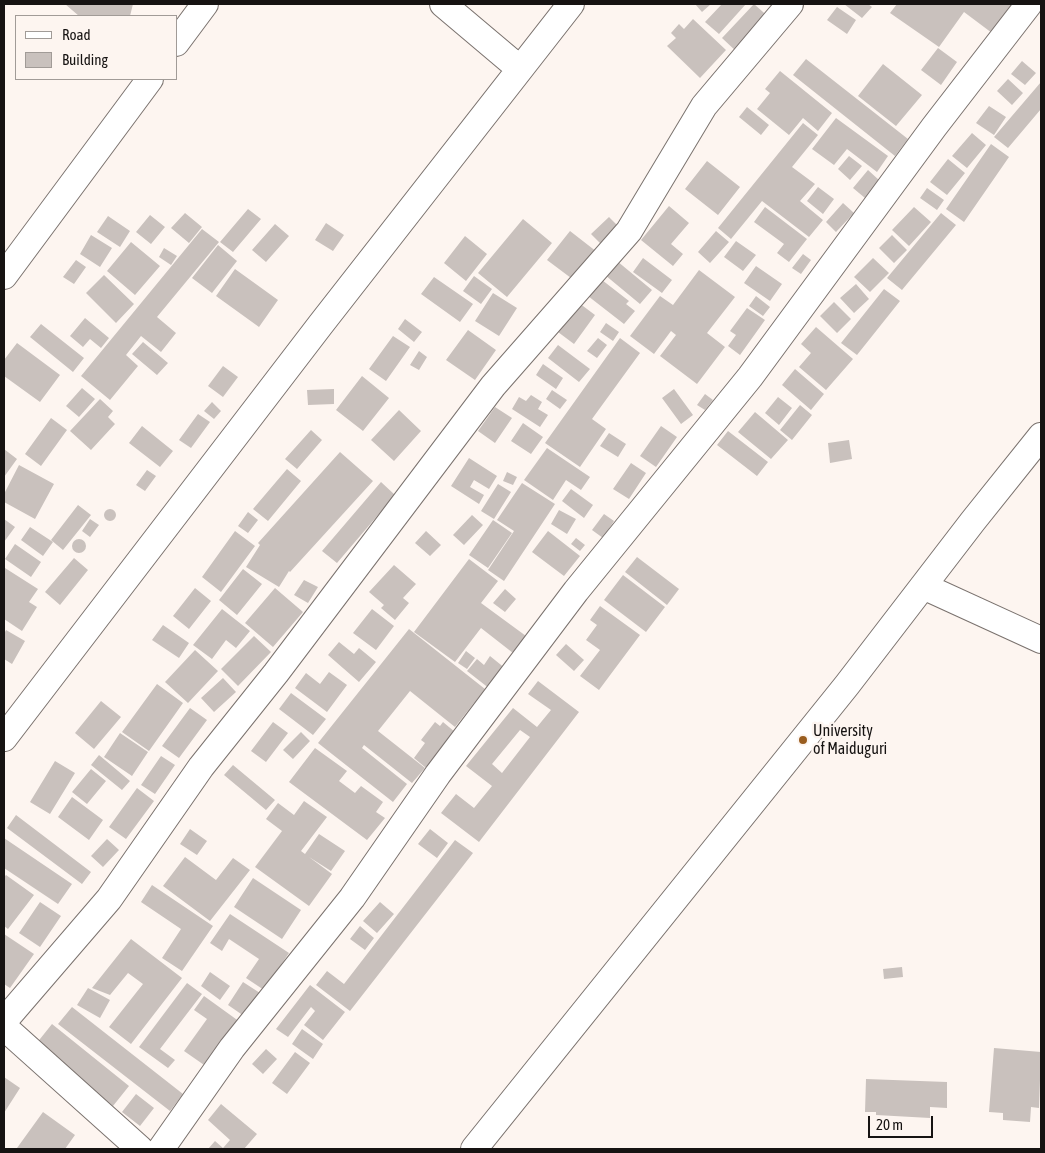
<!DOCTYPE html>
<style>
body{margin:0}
#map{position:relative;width:1045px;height:1153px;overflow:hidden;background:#fdf5f0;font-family:"Asap Condensed",sans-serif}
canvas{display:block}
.frame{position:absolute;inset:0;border:5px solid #161312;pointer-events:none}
.legend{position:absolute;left:15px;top:15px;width:162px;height:65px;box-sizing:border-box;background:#fdf5f0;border:1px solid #a19b97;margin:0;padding:6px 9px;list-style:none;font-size:15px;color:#161312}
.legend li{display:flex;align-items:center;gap:10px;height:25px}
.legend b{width:25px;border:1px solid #a19b97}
.scale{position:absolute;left:868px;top:1116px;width:65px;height:22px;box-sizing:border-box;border:2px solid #161312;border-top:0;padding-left:6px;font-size:15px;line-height:18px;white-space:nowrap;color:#161312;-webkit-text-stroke:4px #fdf5f0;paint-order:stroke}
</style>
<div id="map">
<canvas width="1045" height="1153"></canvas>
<div class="frame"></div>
<ul class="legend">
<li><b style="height:6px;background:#fff"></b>Road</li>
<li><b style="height:14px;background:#c9c1bd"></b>Building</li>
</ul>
<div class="scale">20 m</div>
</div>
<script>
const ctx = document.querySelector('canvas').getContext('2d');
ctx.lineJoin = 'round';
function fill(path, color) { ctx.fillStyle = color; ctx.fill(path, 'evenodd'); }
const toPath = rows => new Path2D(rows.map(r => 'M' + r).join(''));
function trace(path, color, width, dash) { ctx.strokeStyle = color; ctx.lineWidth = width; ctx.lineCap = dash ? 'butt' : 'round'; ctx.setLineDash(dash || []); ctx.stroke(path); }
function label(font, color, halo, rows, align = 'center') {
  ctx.font = font + ' "Asap Condensed",sans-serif'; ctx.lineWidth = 5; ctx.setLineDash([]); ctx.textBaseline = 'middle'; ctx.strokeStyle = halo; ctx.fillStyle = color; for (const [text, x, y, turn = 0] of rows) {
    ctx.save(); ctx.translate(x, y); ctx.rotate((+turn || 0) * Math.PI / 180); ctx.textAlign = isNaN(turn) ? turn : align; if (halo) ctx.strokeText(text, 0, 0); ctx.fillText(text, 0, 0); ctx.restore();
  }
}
fill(toPath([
 [65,4,133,4,130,16,79,16],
 [695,4,711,4,702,12],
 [722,4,746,4,719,34,705,22],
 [754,4,772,20,738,53,722,38],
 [844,4,868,4,872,7,862,18],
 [897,4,1014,4,992,33,964,12,939,47,890,13],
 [837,7,856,20,847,34,827,20],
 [693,19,726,50,700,78,667,46,676,38,671,33,679,24,684,29],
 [938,48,957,62,941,85,921,70],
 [806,59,908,139,895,156,793,75],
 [1022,61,1036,73,1025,85,1011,74],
 [883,64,922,95,896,126,858,96],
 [780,71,832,113,818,131,803,118,789,135,757,109,770,93,765,89],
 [1008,79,1023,93,1012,105,997,91],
 [1041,82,1041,109,1008,148,994,137],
 [989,106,1006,117,994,135,976,123],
 [747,107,769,125,761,135,739,117],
 [836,118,888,156,877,172,847,149,834,165,812,149],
 [803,123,818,135,792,167,815,184,800,201,823,220,809,237,762,201,731,239,718,228],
 [972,133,986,145,967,168,952,156],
 [991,144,1009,157,964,222,946,209],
 [849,156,862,166,850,180,838,169],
 [948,159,965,173,947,195,930,182],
 [707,161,740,187,718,215,685,189],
 [868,170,880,181,865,198,853,188],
 [818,187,834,199,823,214,807,201],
 [927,188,944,200,937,210,920,198],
 [843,203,854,213,836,232,826,222],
 [669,206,689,223,671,244,683,254,673,266,641,240],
 [765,207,807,239,789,262,777,253,784,244,754,222],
 [914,207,931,222,909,246,892,230],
 [248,209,261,219,233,252,220,242],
 [185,213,202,227,189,243,171,228],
 [941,213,956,225,902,290,887,278],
 [150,215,165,227,151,244,136,232],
 [108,216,130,231,120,247,97,232],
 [609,217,622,230,604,247,591,234],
 [523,219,552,243,507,297,478,273],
 [326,223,344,235,333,251,315,240],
 [275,224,289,236,266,262,252,250],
 [202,229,219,242,157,317,176,333,161,352,141,336,126,355,138,366,110,400,81,376],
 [570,231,597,252,575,281,547,260],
 [716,231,729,242,710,263,698,252],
 [91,235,112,248,100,267,80,254],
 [892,235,907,250,894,263,879,248],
 [465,236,487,254,466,281,444,263],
 [736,241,756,255,743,271,724,257],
 [131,242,160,266,135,295,107,271],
 [218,245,237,261,212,293,192,278],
 [164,248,177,256,171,265,159,257],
 [803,254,811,260,801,274,792,268],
 [643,258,672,280,662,293,633,272],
 [873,258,889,273,870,292,854,277],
 [76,260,86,267,74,284,63,277],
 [617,261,652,290,640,304,605,275],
 [756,266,782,284,770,301,744,283],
 [235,269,278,300,259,327,216,296],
 [699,270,735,297,707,333,725,347,697,384,660,356,676,335,671,331,654,354,630,336,660,296,673,305],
 [104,275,134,304,116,323,86,293],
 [474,276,492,289,481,304,463,291],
 [434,277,473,304,460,322,421,294],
 [602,280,629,301,626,304,635,311,624,324,588,296],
 [856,284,869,299,854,313,840,298],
 [884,289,900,301,857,355,841,343],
 [493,293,517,308,499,336,475,321],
 [756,296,770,307,763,316,749,306],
 [834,302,851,319,837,333,820,316],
 [579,303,595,315,574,344,558,332],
 [747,308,765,320,740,355,728,346,736,335,730,331],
 [85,318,109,338,101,348,90,339,83,347,70,336],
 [405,319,422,332,414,342,398,329],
 [606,323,619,332,613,341,600,332],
 [41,324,84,358,73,372,30,337],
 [816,327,853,359,826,390,799,367,811,353,801,344],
 [468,330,496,350,475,380,446,360],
 [393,336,410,347,386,381,369,369],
 [598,338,607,345,597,358,587,351],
 [620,338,640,353,592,419,606,429,580,467,545,443],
 [143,342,168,363,157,375,132,354],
 [17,343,60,375,40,402,4,376,4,360],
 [558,345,590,369,579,382,548,358],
 [419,351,427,357,419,370,410,365],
 [543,364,563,378,556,389,536,375],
 [223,366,238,377,223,397,208,386],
 [795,369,824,394,811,410,782,385],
 [362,376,389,398,363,431,336,410],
 [82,388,95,399,79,417,66,406],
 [334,389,334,404,308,405,307,390],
 [674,389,693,415,681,424,662,398],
 [552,390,567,400,560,409,546,399],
 [705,394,713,400,705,410,697,405],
 [531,395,542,402,538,409,548,415,540,427,512,409,519,397,526,401],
 [778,397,792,408,779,425,765,413],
 [100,399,113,411,108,417,115,424,91,450,70,431],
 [212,402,221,411,214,419,204,411],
 [800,405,812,415,792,440,780,430],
 [495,407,512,418,495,443,478,431],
 [399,410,421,431,394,461,371,440],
 [755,412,788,440,771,459,738,432],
 [198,414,210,422,191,448,179,440],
 [51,418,67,430,41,466,25,454],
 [523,423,543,437,531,454,511,441],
 [142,426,173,451,160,467,129,443],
 [661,426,677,437,656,467,640,456],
 [311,430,322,440,297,469,285,459],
 [728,431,768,462,757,476,717,445],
 [609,433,626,444,618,457,600,446],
 [849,440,852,459,830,463,828,443],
 [547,448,590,477,581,490,566,480,553,500,524,480],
 [4,449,17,459,4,477],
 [340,452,373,481,290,572,289,571,279,587,246,567,260,545,258,543],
 [469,458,497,476,489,489,474,480,470,487,484,495,479,504,451,486],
 [631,463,646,473,629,499,613,489],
 [19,465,54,484,35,519,4,502,4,494],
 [287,469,301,481,268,521,253,509],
 [147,470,156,476,145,491,136,485],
 [507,472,517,477,513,485,503,481],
 [381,482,395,495,337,563,322,551],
 [522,483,555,504,504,581,488,570,514,531,497,520],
 [498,484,511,492,494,519,481,511],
 [571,489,593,505,584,518,562,501],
 [78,505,91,515,63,550,51,540],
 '104 515a6 6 0 1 1 12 0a6 6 0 1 1-12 0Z',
 [559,510,576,519,567,534,551,524],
 [248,512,258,520,248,533,238,526],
 [604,514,614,521,603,538,592,530],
 [472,515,483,525,464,545,453,535],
 [4,519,15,527,4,542],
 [90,519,99,525,90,537,82,531],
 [493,520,512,533,488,568,469,555],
 [30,527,53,542,43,556,21,540],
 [235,531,255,546,221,592,202,577],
 [426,531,441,545,430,556,415,543],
 [548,531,580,556,564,576,532,552],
 [576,538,585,545,580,551,571,544],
 '72 546a7 7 0 1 1 14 0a7 7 0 1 1-14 0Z',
 [15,544,41,562,31,577,5,559],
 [637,557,679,589,667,605,625,572],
 [74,558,88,570,60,605,45,592],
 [469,559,498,581,481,603,526,636,513,653,481,628,455,662,414,632],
 [394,565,416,584,403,598,409,603,395,620,381,608,384,605,369,592],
 [5,568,38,589,29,602,37,607,22,631,4,619,4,570],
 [243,569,262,584,237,615,219,600],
 [623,575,665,607,646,632,604,600],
 [304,580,318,587,308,603,294,595],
 [195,588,211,601,189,629,173,616],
 [275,588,303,612,273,647,245,623],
 [505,589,516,599,505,612,493,603],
 [600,606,640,635,599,690,580,676,600,650,586,640,597,625,590,620],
 [222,609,250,631,236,648,226,640,212,659,193,645],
 [372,609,394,626,376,650,353,633],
 [163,625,189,643,179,658,152,640],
 [409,629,485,689,455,727,410,691,378,731,425,768,412,783,364,745,362,748,407,784,393,802,318,743],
 [6,630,25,641,12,664,4,659,4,634],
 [254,636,271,652,238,686,221,669],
 [339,642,354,654,359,648,376,662,359,682,328,655],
 [566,644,584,660,574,671,556,655],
 [195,650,218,671,188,703,165,682],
 [466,651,475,658,467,669,458,663],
 [490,656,506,669,490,689,467,671,477,659,484,665],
 [329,672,347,685,327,712,295,688,306,673,320,684],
 [223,678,236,692,214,712,201,698],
 [538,681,579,712,479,842,441,813,456,794,474,808,492,786,466,766,513,708,537,727,551,710,528,694],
 [520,730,530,737,502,773,492,764],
 [157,684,183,703,149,751,122,732],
 [291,693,326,719,313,735,279,709],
 [101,701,121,717,94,749,75,733],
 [190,708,207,720,179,758,162,746],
 [273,722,288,733,266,762,251,751],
 [435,722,440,726,443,722,455,732,426,768,414,758,425,743,421,740],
 [301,732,310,741,293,759,283,750],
 [120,733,148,752,132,776,104,757],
 [315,748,347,771,339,781,355,793,361,786,383,802,376,812,385,818,367,840,289,782],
 [99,755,130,781,122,790,91,765],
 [161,756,175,765,155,794,141,785],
 [55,761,75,773,50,814,30,802],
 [233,765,275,800,266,810,224,775],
 [91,769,106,781,87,804,72,792],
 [137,788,154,801,126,839,109,827],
 [72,797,103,820,89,840,58,817],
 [304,801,327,817,301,851,305,854,319,834,345,851,331,871,309,857,332,874,309,906,255,867,282,831,266,819,278,803,294,815],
 [16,815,91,872,82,884,7,828],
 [190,829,207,841,197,855,180,844],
 [430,829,448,843,437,858,418,844],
 [4,838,72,884,58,904,4,868],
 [107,839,119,850,103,867,91,856],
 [455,840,473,853,350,1011,316,985,327,971,344,984],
 [185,857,216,880,233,858,250,870,210,921,163,886],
 [6,875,34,895,8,929,4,926,4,877],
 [253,878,301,910,282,939,234,907],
 [152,885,213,926,182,971,162,958,181,929,141,902],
 [40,902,61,916,40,947,19,933],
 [380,902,394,914,377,933,363,921],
 [230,914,289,953,264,990,246,978,259,959,229,939,222,951,210,943],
 [360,926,374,938,365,950,350,939],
 [4,934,34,954,10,988,4,984],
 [131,939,182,978,131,1044,109,1027,143,984,128,973,110,995,92,988],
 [902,967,903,977,884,979,883,969],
 [210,972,230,986,220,1000,201,986],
 [243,982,260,993,244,1016,228,1005],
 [187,983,202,994,160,1049,175,1060,168,1068,139,1047],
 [310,985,345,1012,323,1040,304,1025,315,1011,311,1007,288,1037,276,1029],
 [88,988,110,1000,100,1018,77,1005],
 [204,996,240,1022,207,1067,184,1051,207,1019,194,1010],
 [72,1007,183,1094,170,1111,58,1024],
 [52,1024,129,1086,113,1106,36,1044],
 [302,1029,323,1044,313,1059,292,1044],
 [994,1048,1041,1052,1039,1108,1031,1107,1030,1122,1003,1120,1003,1113,989,1112],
 [266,1049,277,1059,263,1074,252,1064],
 [295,1052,310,1063,287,1094,272,1083],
 [4,1077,20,1088,4,1113],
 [866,1079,947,1082,947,1108,930,1107,930,1118,876,1115,876,1112,865,1112],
 [136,1094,154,1108,140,1126,122,1112],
 [221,1104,257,1134,244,1149,208,1149,215,1141,223,1148,230,1140,208,1120],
 [43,1112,75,1135,65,1149,19,1149,17,1148]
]), '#c9c1bd');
const minor = toPath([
 [443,4,520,69],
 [176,43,205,4],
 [4,276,150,79],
 [923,586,1041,640],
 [4,738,321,324,571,4],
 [4,1021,109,899,201,767,276,673,493,386,629,231,704,106,790,4],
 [4,1027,140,1149],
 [161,1149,232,1048,352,898,438,774,576,591,750,377,934,127,1029,4],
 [474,1149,847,685,973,521,1041,436]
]);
trace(minor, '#7a726e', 28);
trace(minor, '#fff', 26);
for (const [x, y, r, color] of [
 [803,740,5,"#995d1f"]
]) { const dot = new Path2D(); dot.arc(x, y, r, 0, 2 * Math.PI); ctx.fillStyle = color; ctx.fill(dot); trace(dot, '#fdf5f0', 2); }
label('16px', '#161312', '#fdf5f0', [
 ["University",813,731],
 ["of Maiduguri",813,749]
], 'left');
</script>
